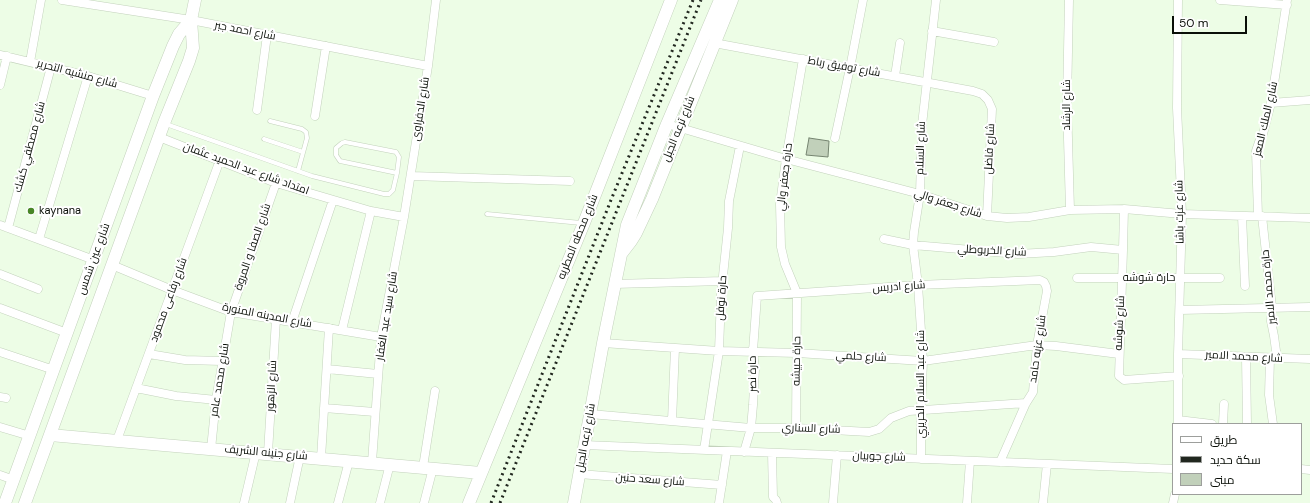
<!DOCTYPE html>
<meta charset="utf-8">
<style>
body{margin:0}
#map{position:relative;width:1310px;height:503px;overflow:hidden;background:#edfde6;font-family:"DM Sans",Cairo,sans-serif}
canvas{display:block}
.legend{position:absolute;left:1172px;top:423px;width:130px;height:72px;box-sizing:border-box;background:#fff;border:1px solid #9d9f9c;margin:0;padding:5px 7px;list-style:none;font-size:12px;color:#0a0f08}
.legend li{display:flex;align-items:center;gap:8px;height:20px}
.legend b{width:20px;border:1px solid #9d9f9c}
.scale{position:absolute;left:1172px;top:16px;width:75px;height:18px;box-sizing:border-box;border:2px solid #0a0f08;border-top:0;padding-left:5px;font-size:12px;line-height:14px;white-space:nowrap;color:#0a0f08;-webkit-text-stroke:3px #fff;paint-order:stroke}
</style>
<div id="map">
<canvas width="1310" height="503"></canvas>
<ul class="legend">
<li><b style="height:5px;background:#fff"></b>طريق</li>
<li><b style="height:5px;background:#21271f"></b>سكة حديد</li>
<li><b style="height:11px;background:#c1d0ba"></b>مبنى</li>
</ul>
<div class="scale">50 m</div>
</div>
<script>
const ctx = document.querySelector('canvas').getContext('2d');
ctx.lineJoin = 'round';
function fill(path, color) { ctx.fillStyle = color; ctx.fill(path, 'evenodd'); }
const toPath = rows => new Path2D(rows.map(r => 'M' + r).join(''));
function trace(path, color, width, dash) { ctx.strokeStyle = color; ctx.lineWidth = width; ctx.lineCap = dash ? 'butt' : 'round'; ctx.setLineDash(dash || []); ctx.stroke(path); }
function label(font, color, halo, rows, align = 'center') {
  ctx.font = font + ' "DM Sans",Cairo,sans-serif'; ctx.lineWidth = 4; ctx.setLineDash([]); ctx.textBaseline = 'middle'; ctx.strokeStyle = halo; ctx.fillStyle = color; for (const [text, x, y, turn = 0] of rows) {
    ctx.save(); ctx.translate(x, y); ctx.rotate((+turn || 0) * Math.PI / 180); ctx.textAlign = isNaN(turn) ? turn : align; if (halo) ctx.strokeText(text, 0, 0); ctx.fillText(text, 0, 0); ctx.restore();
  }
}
const building = toPath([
 [809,138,829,141,828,157,806,155,809,138]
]);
fill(building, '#c1d0ba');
trace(building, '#758470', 1);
const lane = toPath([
 [270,121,302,129,306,132,307,138,298,171],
 [166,124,312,176,384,194,389,194,393,190,397,173],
 [264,139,303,152],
 [345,142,396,152,399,157,397,173,340,161,336,155,336,148,342,143,345,142],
 [487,214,581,223]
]);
const street = toPath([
 [62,0,191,20,428,66],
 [1069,0,1067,103,1070,210],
 [1220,0,1287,5],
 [932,31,994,42],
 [714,43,973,91,982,94,988,100,992,109,987,216],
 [0,55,88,76,153,96],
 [30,62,41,0],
 [895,76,900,43],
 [0,85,7,56],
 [1271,103,1310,100],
 [257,110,267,35],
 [315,116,326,46],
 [667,124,786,159,920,194,987,216,1007,218,1029,217,1070,210,1124,209,1182,214,1310,218],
 [159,137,276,183,371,211,404,217],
 [835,138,850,68,863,0],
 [411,176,570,181],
 [1124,209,1123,250,1119,376,1124,380,1179,376],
 [1242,216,1245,286],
 [1258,216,1256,151,1259,142,1263,134,1271,103,1287,0],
 [1262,216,1272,308,1271,321,1274,336,1277,358],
 [0,225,94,260],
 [8,228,51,67],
 [39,239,88,76],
 [884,239,913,245,1018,254,1054,252,1091,247,1123,250],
 [112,265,172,290,231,312,381,337],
 [0,274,38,289],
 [1077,278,1220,278],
 [614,284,723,281],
 [0,308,67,333],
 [1180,310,1310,307],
 [292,322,333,200],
 [342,330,371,211],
 [603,343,719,351,797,353,923,361,1037,345,1056,346,1119,354],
 [0,352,54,370],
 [149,354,185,360,222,361],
 [1178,354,1310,359],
 [1246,357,1247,424],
 [1270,358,1269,395,1273,424],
 [327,369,378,374],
 [136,388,176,396,216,400],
 [0,397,6,398],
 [324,408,375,412],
 [590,414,751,428,796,428,869,432,879,429,891,418,909,411,1026,403],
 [1178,420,1212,424],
 [672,421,675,348],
 [1178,424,1178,354,1182,214,1177,108,1178,0],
 [1223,424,1224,404],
 [0,427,30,436],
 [796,428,797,293,785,264,781,247,780,204,786,159,803,59],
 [117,440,220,160],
 [584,445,1173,469],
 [211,449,216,400,231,312,276,183],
 [704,450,719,351,721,295,728,228,729,201,740,146],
 [744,452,751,428,753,405,755,369,753,351,757,296,918,285,1040,280,1044,282,1046,286,1047,291,1037,345,1033,392,1026,403,1000,462],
 [268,453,276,319],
 [772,453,773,497,776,500,777,503],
 [321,458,329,328],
 [921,459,921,409,923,361,918,285,913,245,914,232,920,194,922,125,936,0],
 [372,462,381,337,404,217,428,66,436,0],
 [423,467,435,391],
 [1301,469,1310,470],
 [579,474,722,485],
 [0,475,14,480],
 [244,503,256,452],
 [290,503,300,456],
 [338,503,349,461],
 [380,503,390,464],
 [424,503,433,468],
 [719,503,727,451],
 [833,503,837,455],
 [967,503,970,461],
 [1043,503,1047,464],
 [1173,503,1175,494]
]);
const secondary = toPath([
 [621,254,631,241,636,233,652,199,732,0],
 [50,435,481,473],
 [5,503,153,96,173,46,179,34,191,20],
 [25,503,164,123,189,61,193,48,191,20,195,0],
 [469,503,584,223,671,0],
 [574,503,603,343,627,225,667,124,720,0]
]);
trace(lane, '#c3d2bc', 5);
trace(street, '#c3d2bc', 9);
trace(secondary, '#c3d2bc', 13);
trace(lane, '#fff', 4);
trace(street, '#fff', 8);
trace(secondary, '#fff', 12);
trace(toPath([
 [491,503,611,200,693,0],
 [500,503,701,0]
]), '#21271f', 3, [2, 4]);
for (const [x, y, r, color] of [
 [31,211,4,"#488626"]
]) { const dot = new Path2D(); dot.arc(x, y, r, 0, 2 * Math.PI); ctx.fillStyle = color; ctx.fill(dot); trace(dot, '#fff', 1.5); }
label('11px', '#0a0f08', '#fff', [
 ["شارع احمد جبر",245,31,11],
 ["شارع توفيق رباط",844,67,10],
 ["شارع منشيه التحرير",77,74,15],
 ["شارع الرشاد",1067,105,-90],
 ["شارع الدفراوى",421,109,-81],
 ["شارع الملك المعز",1266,119,-77],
 ["شارع ترعه الجبل",679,129,-68],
 ["شارع مصطفي كشك",30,147,-75],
 ["شارع السلام",921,148,-88],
 ["شارع فاضل",990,149,-87],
 ["امتداد شارع عبد الحميد عثمان",246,169,20],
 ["حارة جعفر والي",785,177,-83],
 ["شارع جعفر والي",948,204,18],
 ["شارع عزت باشا",1180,212,-91],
 ["شارع محطه المطريه",578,237,-68],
 ["شارع الصفا و المروة",253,247,-71],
 ["شارع الخربوطلي",992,251,3],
 ["شارع عين شمس",94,259,-70],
 ["حارة شوشه",1149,278],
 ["شارع ادريس",899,287,-4],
 ["حارة محمد الامير",1269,287,-95],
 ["حارة نوفل",722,298,-86],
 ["شارع رفاعى محمود",169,300,-70],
 ["شارع المدينه المنورة",267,316,11],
 ["شارع سيد عبد الغفار",387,316,-81],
 ["شارع شوشه",1120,323,-87],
 ["شارع عزبه حامد",1038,349,-82],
 ["شارع حلمي",861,357,3],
 ["شارع محمد الامير",1244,357,3],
 ["حارة حبيشه",797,361,-89],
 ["حارة نصر",753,374,-91],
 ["شارع محمد عامر",220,380,-81],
 ["شارع عبد السلام الحريري",921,384,-90],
 ["شارع الزهور",272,386,-87],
 ["شارع السناري",811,429,2],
 ["شارع ترعه الجبل",586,438,-80],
 ["شارع جنينه الشريف",266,453,5],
 ["شارع جوبيان",879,457,2],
 ["شارع سعد حنين",650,480,4]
]);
label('11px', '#0a0f08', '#fff', [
 ["kaynana",39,211]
], 'left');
</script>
